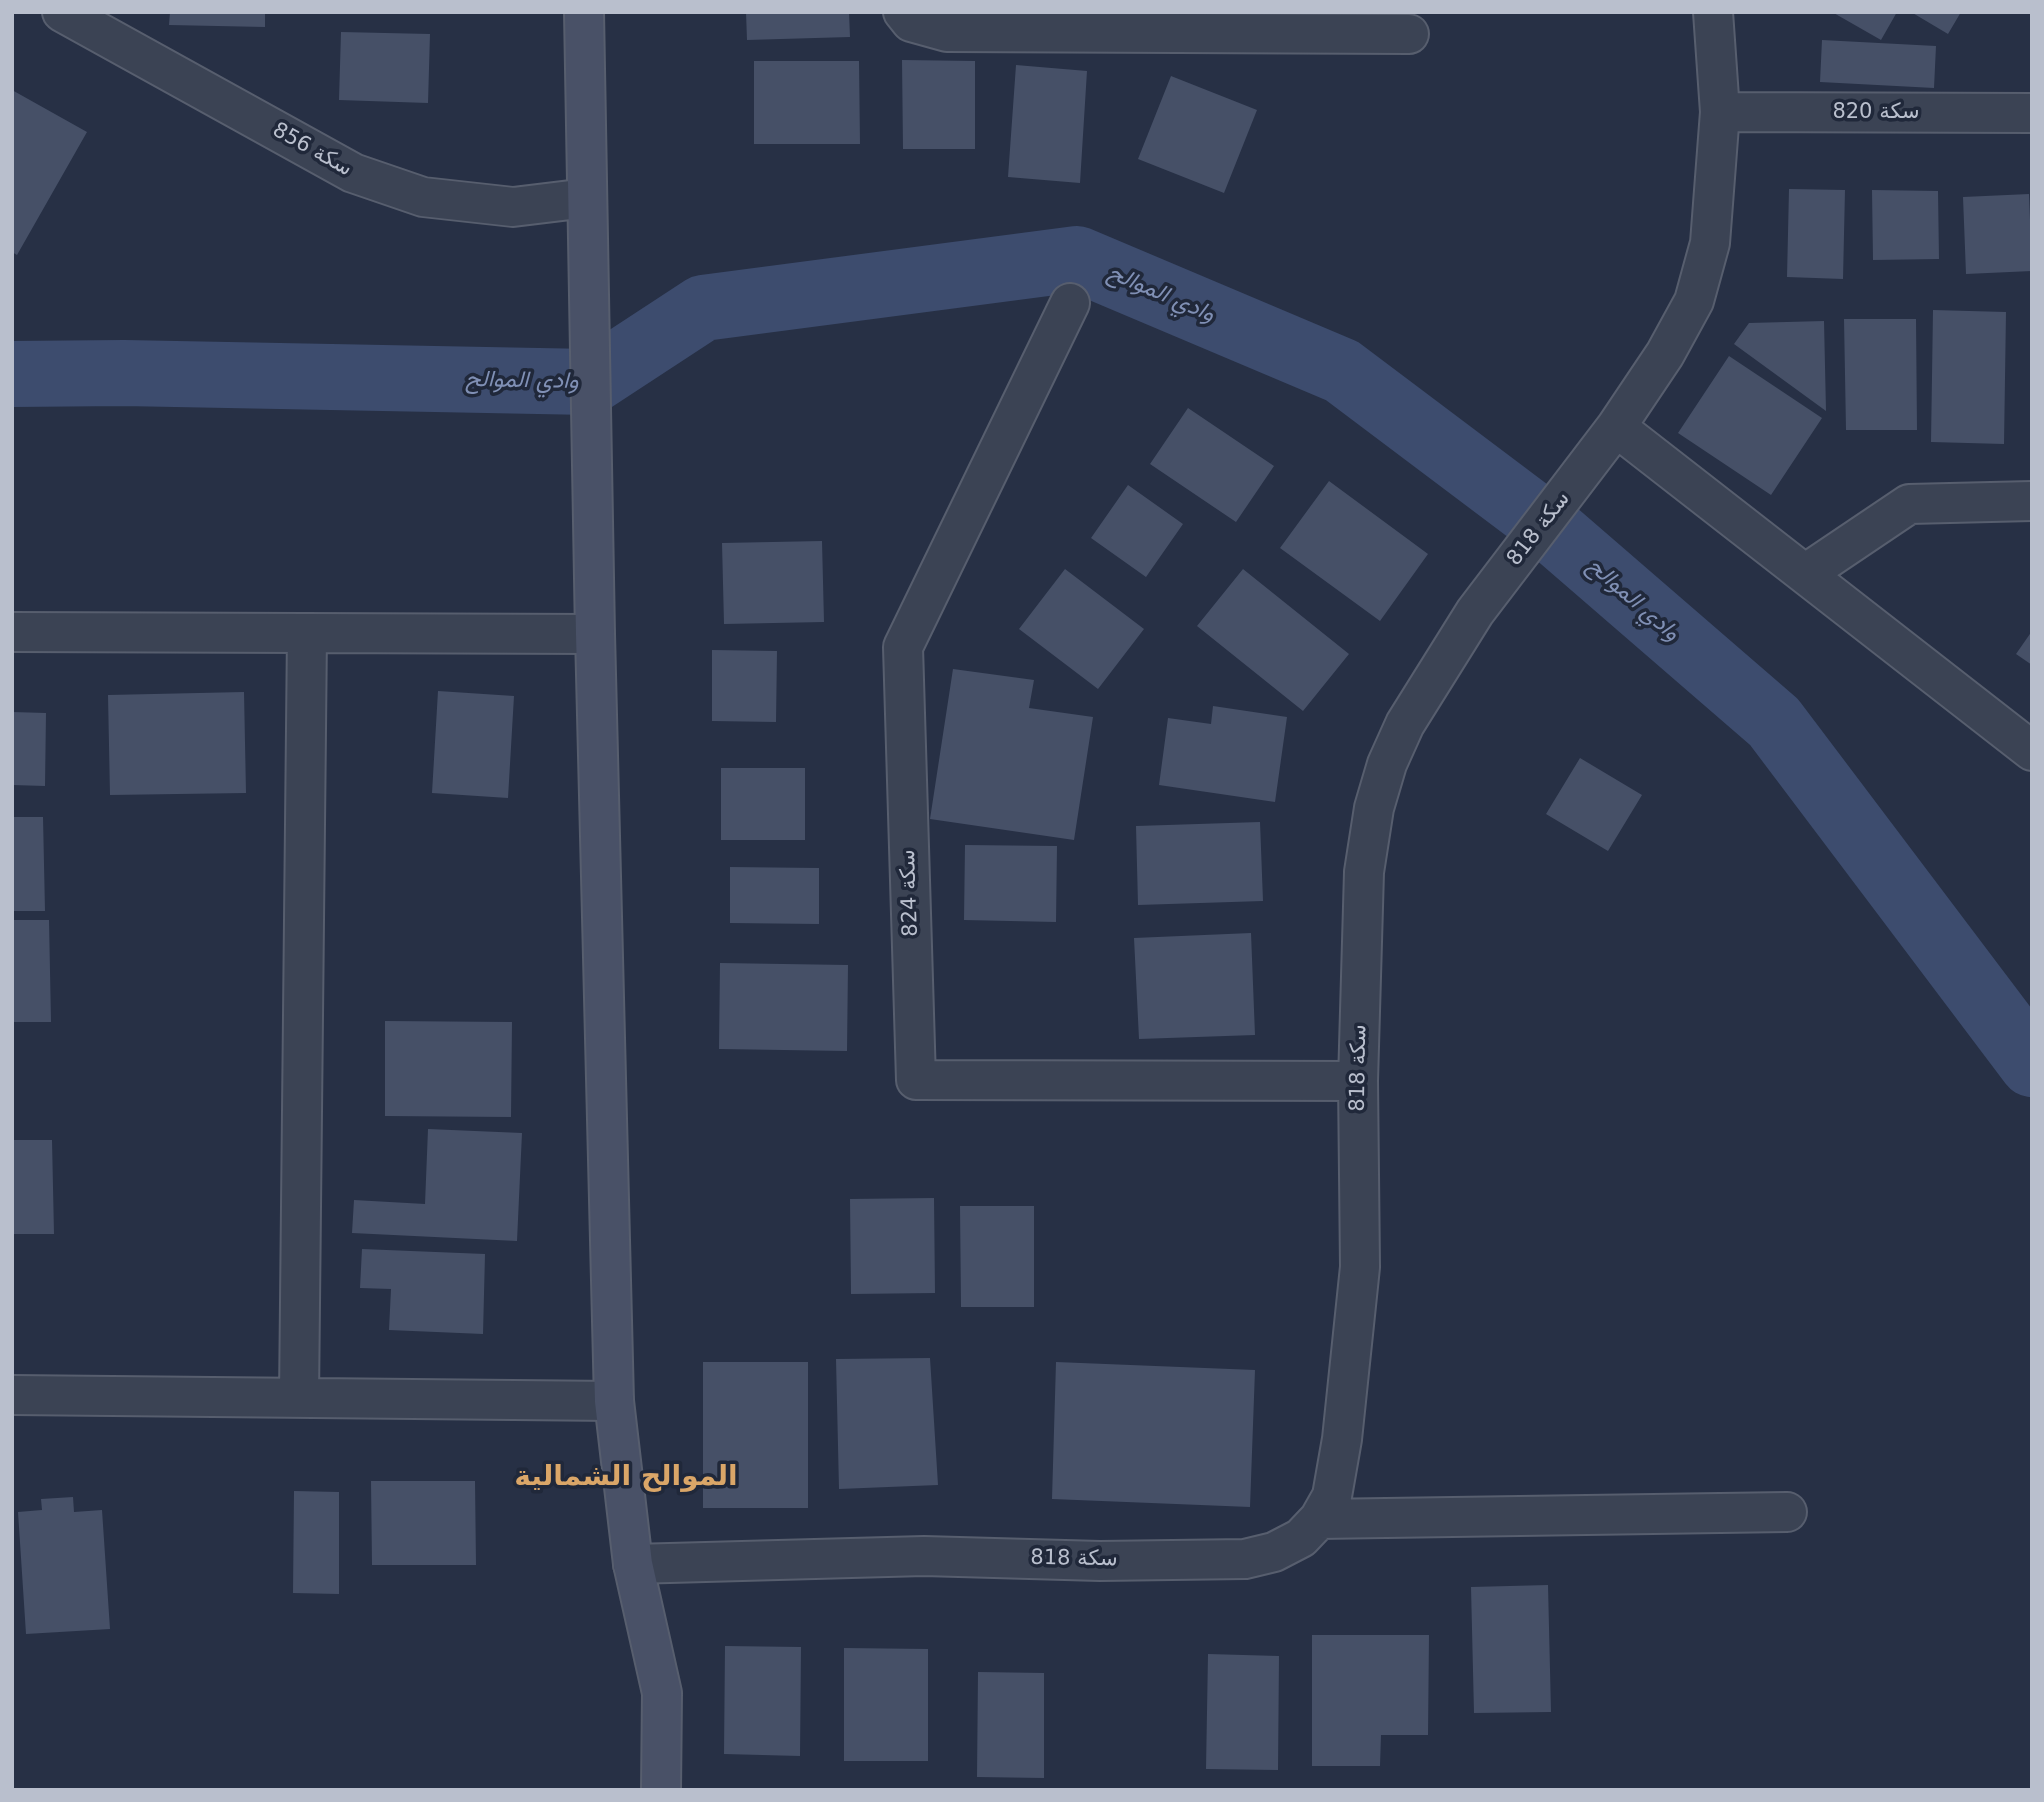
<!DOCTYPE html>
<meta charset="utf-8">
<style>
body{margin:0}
#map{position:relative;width:2044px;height:1802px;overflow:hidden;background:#273045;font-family:"DejaVu Sans",sans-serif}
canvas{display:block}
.frame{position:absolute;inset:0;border:14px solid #b9bfcd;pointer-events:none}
</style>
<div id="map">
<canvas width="2044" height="1802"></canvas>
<div class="frame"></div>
</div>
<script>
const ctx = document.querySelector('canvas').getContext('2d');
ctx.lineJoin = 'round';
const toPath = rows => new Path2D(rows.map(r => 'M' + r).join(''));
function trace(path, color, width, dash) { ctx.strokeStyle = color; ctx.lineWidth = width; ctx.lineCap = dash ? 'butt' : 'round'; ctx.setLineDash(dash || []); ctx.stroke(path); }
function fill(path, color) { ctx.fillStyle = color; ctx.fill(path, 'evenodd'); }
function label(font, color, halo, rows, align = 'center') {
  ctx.font = font + ' "DejaVu Sans",Vazirmatn,sans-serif'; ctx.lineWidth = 7; ctx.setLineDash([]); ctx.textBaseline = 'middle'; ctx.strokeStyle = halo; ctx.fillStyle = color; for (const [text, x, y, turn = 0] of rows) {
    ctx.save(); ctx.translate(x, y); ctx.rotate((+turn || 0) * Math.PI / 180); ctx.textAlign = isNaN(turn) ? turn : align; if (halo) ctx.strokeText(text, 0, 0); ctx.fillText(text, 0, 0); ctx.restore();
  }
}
trace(toPath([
 [12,374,124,373,590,382,703,308,1077,259,1342,371,1544,523,1774,722,2032,1064]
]), '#3d4c6e', 66);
fill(toPath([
 [170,12,265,12,265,27,169,25],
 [746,12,849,12,850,37,747,40],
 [1832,12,1897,12,1881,40],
 [1911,12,1961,12,1948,34],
 [341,32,430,34,428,103,339,100],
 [1822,40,1936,46,1934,88,1820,82],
 [902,60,975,61,975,149,903,149],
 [754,61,859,61,860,144,754,144],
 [1016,65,1087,71,1080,183,1008,177],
 [1171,76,1257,110,1224,193,1138,159],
 [12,90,87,132,17,255,12,252],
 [1789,189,1845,190,1843,279,1787,277],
 [1872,190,1938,191,1939,259,1873,260],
 [2029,194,2032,271,1966,274,1963,197],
 [1933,310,2006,312,2004,444,1931,442],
 [1844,319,1916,319,1917,430,1846,430],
 [1824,321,1826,411,1734,344,1749,323],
 [1729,356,1822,418,1771,495,1678,433],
 [1188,408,1274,466,1236,522,1150,464],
 [1329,481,1428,554,1380,621,1280,548],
 [1128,485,1183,524,1146,577,1091,538],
 [822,541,824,622,724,624,722,543],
 [1065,569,1144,629,1098,689,1019,629],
 [1243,569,1349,654,1303,711,1197,626],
 [2032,631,2032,665,2016,654],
 [712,650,777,651,776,722,712,721],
 [953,669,1034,680,1029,708,1093,717,1074,840,930,819],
 [438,691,514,696,508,798,432,793],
 [244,692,246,793,110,795,108,695],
 [1213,706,1287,717,1275,802,1159,785,1168,718,1211,724],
 [12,712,46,713,45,786,12,785],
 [1580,758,1642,795,1608,851,1546,814],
 [721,768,805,768,805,840,721,840],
 [12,817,43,817,45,911,12,911],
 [1260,822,1263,901,1138,905,1136,826],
 [965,845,1057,846,1056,922,964,920],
 [730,867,819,868,819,924,730,923],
 [12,920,49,920,51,1022,12,1022],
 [1251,933,1255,1035,1139,1039,1134,938],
 [720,963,848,965,847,1051,719,1049],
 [385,1021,512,1022,511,1117,385,1116],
 [428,1129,522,1133,517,1241,352,1233,354,1200,425,1204],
 [12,1140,52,1140,54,1234,12,1234],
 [934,1198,935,1293,851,1294,850,1199],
 [960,1206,1034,1206,1034,1307,961,1307],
 [362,1249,485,1254,483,1334,389,1330,391,1289,360,1288],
 [930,1358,938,1485,839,1489,836,1359],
 [703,1362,808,1362,808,1508,703,1508],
 [1056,1362,1255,1370,1250,1507,1052,1499],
 [371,1481,475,1481,476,1565,372,1565],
 [294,1491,339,1492,339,1594,293,1593],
 [73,1497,74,1512,102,1510,110,1629,26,1634,18,1512,42,1510,41,1499],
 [1548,1585,1551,1712,1474,1713,1471,1587],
 [1312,1635,1429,1635,1428,1735,1381,1735,1380,1766,1312,1766],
 [725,1646,801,1647,800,1756,724,1754],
 [844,1648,928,1649,928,1761,844,1761],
 [1208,1654,1279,1656,1278,1770,1206,1769],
 [978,1672,1044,1673,1044,1778,977,1777]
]), '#465067');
const street = toPath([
 [62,12,353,173,423,197,513,207,587,198],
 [903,12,911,22,947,32,1409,34],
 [1720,112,2032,113],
 [1070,303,903,647,916,1080,1358,1081],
 [1616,427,2032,751],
 [1805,574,1909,504,2032,501],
 [12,632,595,634],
 [12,1395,614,1401],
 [299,1398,307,633],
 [1319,1519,1787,1512],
 [633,1564,924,1556,1100,1561,1245,1559,1274,1552,1301,1538,1319,1519,1332,1496,1342,1439,1360,1267,1358,1081,1364,872,1374,808,1387,764,1405,724,1475,612,1616,427,1665,354,1694,301,1710,243,1720,112,1713,12]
]);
const secondary = toPath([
 [584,12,595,634,614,1401,633,1564,662,1693,661,1790]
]);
trace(street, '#575e6e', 42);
trace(secondary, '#575e6e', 42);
trace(street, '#3b4354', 38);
trace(secondary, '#495167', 38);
label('21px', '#b9bfcd', '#20283a', [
 ["سكة 820",1876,113],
 ["سكة 856",312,150,29],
 ["سكة 818",1539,529,-52],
 ["سكة 824",910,893,-92],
 ["سكة 818",1359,1068,-89],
 ["سكة 818",1074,1559,1]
]);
label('italic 23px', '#8090b5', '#20283a', [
 ["وادي الموالح",1161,294,23],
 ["وادي الموالح",522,381,1],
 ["وادي الموالح",1633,600,41]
]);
label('bold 28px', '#daa668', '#20283a', [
 ["الموالح الشمالية",626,1478]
]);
</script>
